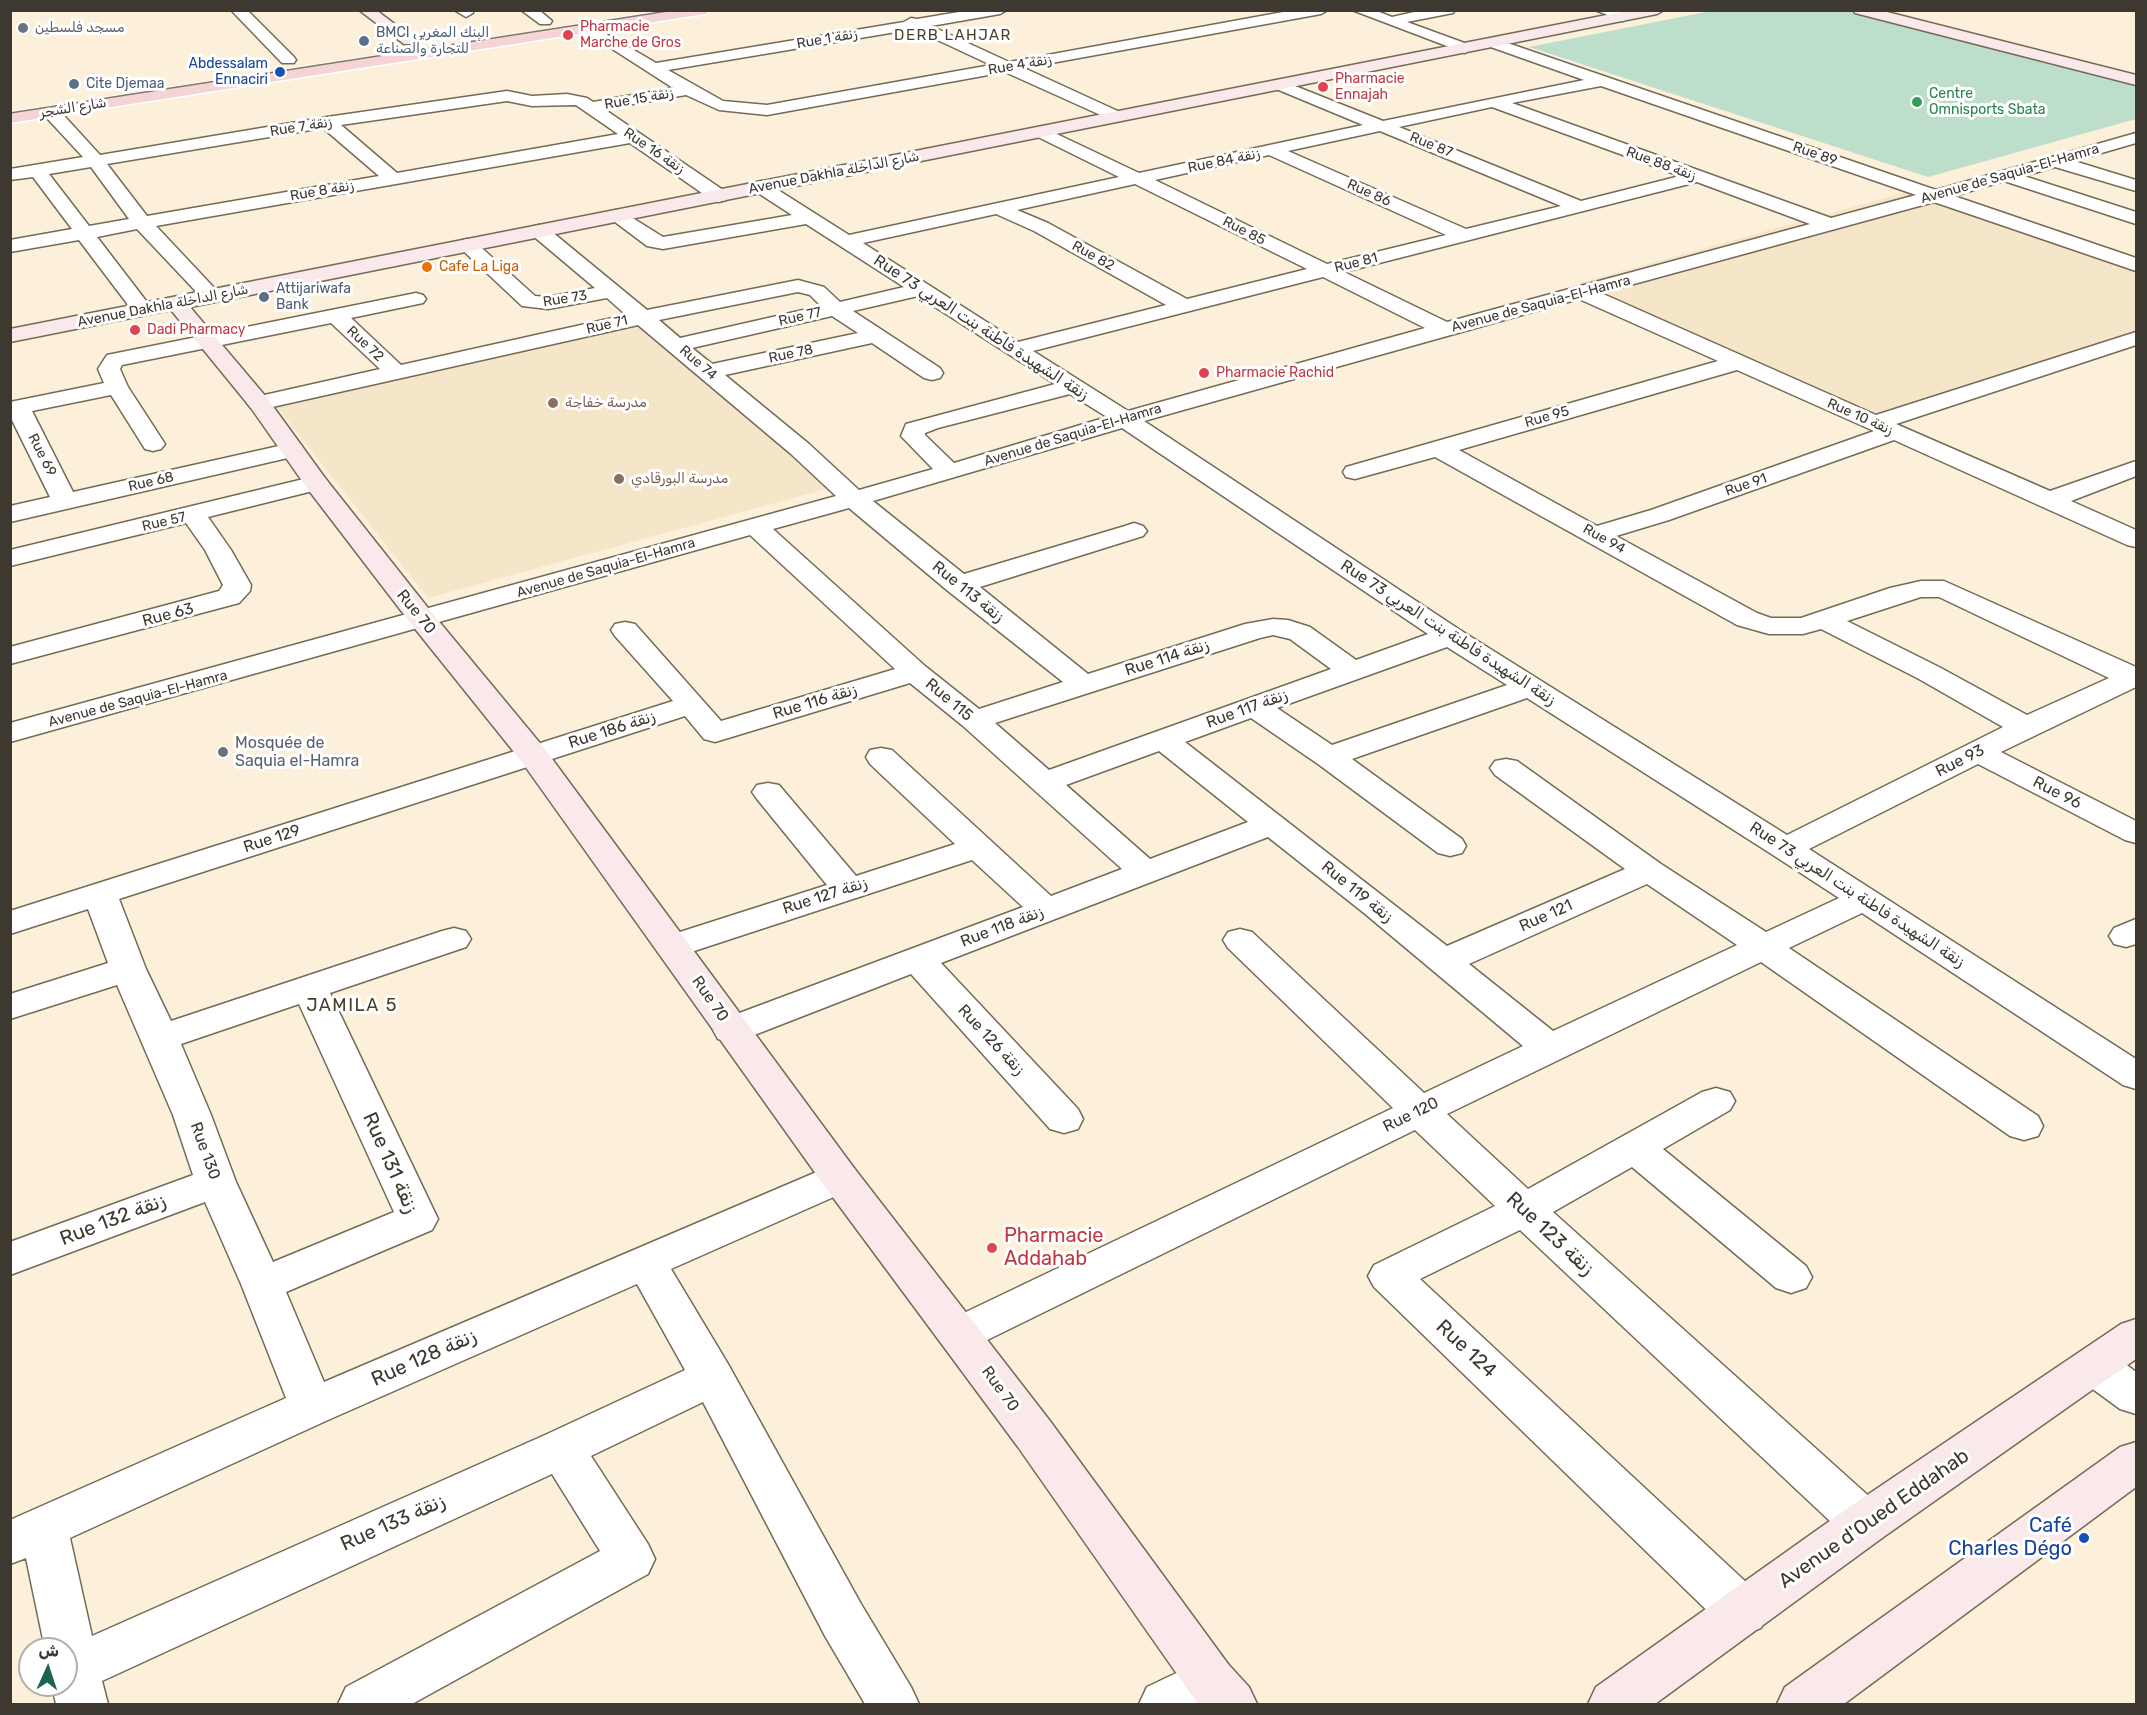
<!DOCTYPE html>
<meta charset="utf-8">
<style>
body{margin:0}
#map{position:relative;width:2147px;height:1715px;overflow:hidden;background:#fcf0da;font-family:Rubik,"Noto Sans Arabic",sans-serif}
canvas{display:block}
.frame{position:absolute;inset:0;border:12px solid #3d3830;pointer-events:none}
.north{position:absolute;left:18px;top:1637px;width:60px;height:60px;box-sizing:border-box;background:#fff;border:2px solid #b1afac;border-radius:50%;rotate:3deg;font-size:16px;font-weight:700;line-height:24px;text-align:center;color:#3d3830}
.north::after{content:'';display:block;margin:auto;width:21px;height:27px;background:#1d6354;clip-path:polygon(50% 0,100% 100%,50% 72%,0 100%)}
</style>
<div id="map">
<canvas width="2147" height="1715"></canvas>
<div class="frame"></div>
<div class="north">ش</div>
</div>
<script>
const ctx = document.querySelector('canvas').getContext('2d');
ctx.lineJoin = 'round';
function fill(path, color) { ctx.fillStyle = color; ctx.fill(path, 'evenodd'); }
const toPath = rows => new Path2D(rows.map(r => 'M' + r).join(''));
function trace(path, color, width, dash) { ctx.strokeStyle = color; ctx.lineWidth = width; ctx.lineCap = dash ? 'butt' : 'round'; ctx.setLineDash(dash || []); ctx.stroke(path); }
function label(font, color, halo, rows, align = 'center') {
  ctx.font = font + ' Rubik,"Noto Sans Arabic",sans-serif'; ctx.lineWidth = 6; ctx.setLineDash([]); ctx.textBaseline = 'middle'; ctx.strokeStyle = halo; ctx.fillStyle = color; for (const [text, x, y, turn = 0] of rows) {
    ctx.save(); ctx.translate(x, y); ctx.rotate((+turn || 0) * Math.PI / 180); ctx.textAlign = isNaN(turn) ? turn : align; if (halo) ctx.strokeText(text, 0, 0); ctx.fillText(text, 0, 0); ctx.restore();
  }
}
fill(toPath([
 [1921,188,2136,261,2136,331,1880,418,1579,283],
 [651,311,721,367,837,486,428,598,269,397]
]), '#f5e6c9');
fill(toPath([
 [1711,11,1848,11,2136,84,2136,119,1928,177,1529,47]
]), '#bddeca');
const street = toPath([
 [231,10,247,10,294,57,296,60,294,63,282,63,231,10],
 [454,10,472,10,473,13,466,17,454,10],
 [521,10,539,10,552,21,550,24,540,24,521,10],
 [971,10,1007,10,1000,14,931,26,1009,62,1294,10,1328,10,1321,14,1024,68,1122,113,1124,117,1116,122,1005,72,767,115,719,110,686,95,604,109,726,192,728,196,726,200,719,202,712,200,630,143,156,226,218,292,221,296,218,300,211,302,204,300,137,229,97,237,153,310,149,314,142,316,135,314,79,240,10,252,10,240,72,229,33,177,10,180,10,169,83,157,45,116,43,112,45,108,57,108,100,155,327,117,507,91,532,96,567,94,587,98,593,102,673,88,586,32,584,29,591,25,656,63,904,22,911,18,917,19,971,10],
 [914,29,991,65,767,105,723,101,668,70,914,29],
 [507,101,532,106,576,105,618,134,397,173,341,125,507,101],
 [323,128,379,176,147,216,107,164,323,128],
 [91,167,129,219,89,226,49,174,91,167],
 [1352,10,1374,10,1392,17,1423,10,1455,10,1453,13,1407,22,1470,45,1473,48,1465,53,1460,51,1352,10],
 [1595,10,1618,10,1630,17,1623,21,1595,10],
 [1493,38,1936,190,2136,133,2136,143,2074,161,2136,180,2136,191,2055,167,2024,176,2136,212,2136,224,2004,181,1954,196,2136,258,2136,271,1934,202,1601,293,1876,415,2136,332,2136,345,1896,424,2050,491,2136,461,2136,476,2071,501,2136,530,2136,547,2127,545,1894,440,1669,520,1616,536,1757,613,1771,618,1801,618,1890,588,1921,581,1944,581,2136,667,2136,687,2001,752,2136,821,2136,843,2125,840,1978,764,1809,849,2136,1059,2136,1089,2123,1085,1862,913,1789,948,2038,1116,2043,1126,2038,1136,2024,1140,2010,1136,1761,962,1447,1114,1528,1189,1702,1092,1716,1088,1730,1092,1735,1101,1730,1110,1663,1149,1806,1266,1812,1277,1806,1288,1791,1293,1776,1288,1632,1167,1553,1212,1882,1508,1889,1523,1882,1538,1865,1544,1848,1538,1520,1230,1420,1279,1761,1596,1768,1612,1761,1628,1743,1634,1725,1628,1374,1287,1368,1276,1374,1265,1495,1206,1415,1130,975,1346,960,1351,945,1346,938,1334,945,1322,1393,1108,1228,948,1223,940,1228,932,1240,929,1252,932,1424,1093,1523,1046,1364,913,1268,837,941,963,1078,1109,1083,1119,1078,1129,1064,1133,1050,1129,911,974,744,1039,731,1042,718,1039,713,1030,718,1021,1023,907,972,860,685,954,673,957,661,954,656,946,661,938,827,885,757,799,752,792,757,785,768,783,779,785,856,876,955,844,870,764,866,757,870,750,881,748,892,750,1051,896,1122,869,963,726,910,683,715,742,704,739,685,716,119,899,146,969,171,1021,442,931,454,928,466,931,471,939,466,947,330,993,438,1219,432,1230,286,1292,324,1382,826,1168,840,1163,854,1168,860,1178,854,1188,671,1269,728,1364,861,1604,911,1687,919,1704,865,1704,825,1636,703,1402,591,1456,648,1544,655,1559,648,1574,412,1704,338,1704,346,1687,600,1551,552,1474,102,1681,108,1704,56,1704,52,1685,66,1685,66,1649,45,1649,26,1558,10,1564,10,1520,286,1398,241,1284,205,1202,10,1275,10,1242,193,1175,173,1115,117,985,10,1019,10,994,108,963,88,909,10,934,10,911,673,701,615,636,611,630,615,624,625,622,635,624,721,721,895,669,750,535,10,742,10,723,836,496,791,454,638,325,259,410,251,408,247,403,251,398,380,369,331,323,122,365,120,369,128,387,165,444,161,449,153,451,145,449,111,395,32,411,73,492,292,443,301,445,304,450,301,455,292,457,10,522,10,506,50,497,10,416,10,402,104,383,98,369,107,355,416,293,423,295,426,299,423,303,351,318,401,365,626,315,607,298,548,309,522,306,457,245,460,241,467,239,474,241,535,296,548,297,595,288,532,235,529,231,532,227,539,225,546,227,647,310,798,280,824,287,840,302,904,287,806,224,663,249,647,246,607,216,609,212,616,210,623,212,663,237,792,215,755,191,752,187,755,183,761,181,767,183,849,235,1119,177,1036,136,1033,132,1036,128,1042,127,1139,173,1363,125,1274,88,1272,85,1280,80,1383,121,1584,80,1488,46,1485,43,1488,40,1493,38],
 [1601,86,1916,195,1831,218,1512,103,1601,86],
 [1492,107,1680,176,1581,201,1399,127,1492,107],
 [1380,131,1561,206,1466,229,1288,151,1380,131],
 [1269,155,1446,235,1327,264,1155,180,1269,155],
 [1697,182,1810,224,1447,322,1344,272,1697,182],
 [1135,184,1307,269,1187,299,1048,223,1017,210,1135,184],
 [996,214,1034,231,1166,305,1018,342,863,243,996,214],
 [1323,277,1425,328,1128,411,1033,351,1323,277],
 [798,292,810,295,821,306,680,338,659,320,798,292],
 [918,296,1055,384,906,424,901,436,933,469,859,490,809,444,725,375,872,343,924,378,932,380,940,378,943,373,940,368,853,311,918,296],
 [1579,299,1718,361,1346,467,1343,472,1346,477,1355,479,1435,457,1737,625,1769,634,1803,634,1821,629,1919,679,2003,727,1787,835,1460,630,1144,421,1579,299],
 [832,316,858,333,712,364,692,348,832,316],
 [1737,370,1874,431,1651,510,1597,526,1459,450,1737,370],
 [1070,394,1107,417,954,463,925,435,925,433,938,428,1070,394],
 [1122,428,1428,634,1356,660,1310,627,1288,620,1273,619,1245,624,1088,674,980,587,1143,536,1147,531,1143,526,1134,523,1125,526,964,574,873,501,1122,428],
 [849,508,948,591,1063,682,979,709,925,666,773,529,849,508],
 [1921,597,1939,597,2109,678,2027,715,1939,667,1847,621,1921,597],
 [1273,635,1290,639,1331,669,1049,770,995,723,1260,638,1273,635],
 [1447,647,1507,685,1332,745,1277,708,1447,647],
 [1527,698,1773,855,1839,898,1766,932,1661,864,1517,761,1506,759,1495,761,1490,768,1495,775,1625,869,1447,946,1185,742,1251,718,1318,764,1438,853,1450,856,1462,853,1466,846,1462,839,1352,759,1527,698],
 [1159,751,1248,822,1150,859,1066,785,1159,751],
 [1647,884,1737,945,1553,1031,1469,964,1647,884],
 [299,1004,394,1212,273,1262,236,1182,211,1115,181,1044,299,1004],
 [637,1284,685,1370,545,1435,92,1636,70,1538,328,1420,637,1284],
 [316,476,325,478,328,483,325,488,208,517,231,550,251,585,250,591,239,603,10,664,10,647,219,591,223,585,205,550,186,523,10,566,10,550,316,476],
 [2136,919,2136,944,2126,947,2114,944,2109,936,2114,928,2136,919],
 [2095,1348,2111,1353,2136,1372,2136,1414,2120,1409,2079,1379,2073,1366,2079,1353,2095,1348],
 [1210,1657,1228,1664,1236,1681,1228,1698,1215,1704,1139,1704,1147,1687,1210,1657]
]);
const secondary = toPath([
 [359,10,376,10,417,41,414,44,404,44,359,10],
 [1632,10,1664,10,1657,14,190,307,267,398,325,478,432,613,544,748,854,1168,1050,1421,1228,1664,1249,1687,1257,1704,1198,1704,1018,1447,826,1188,522,762,412,625,307,488,251,408,171,310,10,342,10,329,1632,10],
 [1853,10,1879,10,2136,75,2136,85,1855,13,1853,10],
 [2136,1319,2136,1359,1882,1538,1655,1704,1588,1704,1596,1687,1848,1508,2121,1324,2136,1319],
 [2136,1442,2136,1487,1844,1704,1777,1704,1785,1687,2120,1447,2136,1442]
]);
const primary = toPath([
 [674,10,712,10,705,14,10,123,10,113,674,10]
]);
trace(street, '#746a56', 3);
trace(secondary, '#746a56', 3);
trace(primary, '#fff', 3);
fill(street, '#fff');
fill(secondary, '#fae9ea');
fill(primary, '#f6d4d5');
trace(toPath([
 [10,113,674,10]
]), '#80786b', 1.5);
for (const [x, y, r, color] of [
 [23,28,6,"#6b7280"],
 [568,35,6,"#e0444e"],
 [364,41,6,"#5c6f8a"],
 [280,72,6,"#1a4fb4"],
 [74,84,6,"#5c6f8a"],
 [1323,87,6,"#e0444e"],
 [1917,102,6,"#2e9e5b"],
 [427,267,6,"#e8710a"],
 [264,297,6,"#5c6f8a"],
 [135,330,6,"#e0444e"],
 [1204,373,6,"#e0444e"],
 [553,403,6,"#8d6e63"],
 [619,479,6,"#8d6e63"],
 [223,752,6,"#6b7280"],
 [992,1248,6,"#e0444e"],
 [2084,1538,6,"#1a4fb4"]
]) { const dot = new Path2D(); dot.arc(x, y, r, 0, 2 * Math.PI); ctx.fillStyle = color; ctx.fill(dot); trace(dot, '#fff', 2); }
label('14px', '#be3a42', '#fff', [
 ["Pharmacie",580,27],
 ["Marche de Gros",580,43],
 ["Pharmacie",1335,79],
 ["Ennajah",1335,95],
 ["Dadi Pharmacy",147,330],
 ["Pharmacie Rachid",1216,373]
], 'left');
label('14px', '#5b616d', '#fff', [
 ["مسجد فلسطين",35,28]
], 'left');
label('14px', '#4e5e75', '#fff', [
 ["BMCI البنك المغربي",376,33],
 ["للتجارة والصناعة",376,49],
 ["Cite Djemaa",86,84],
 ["Attijariwafa",276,289],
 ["Bank",276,305]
], 'left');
label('14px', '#3d3830', '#fff', [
 ["Rue 1 زنقة",827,39,-10],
 ["Rue 4 زنقة",1020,65,-10],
 ["Rue 15 زنقة",639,99,-10],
 ["شارع الشجر",73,108,-9],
 ["Rue 7 زنقة",301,127,-9],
 ["Rue 87",1431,145,22],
 ["Rue 16 زنقة",654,151,34],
 ["Rue 89",1815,154,19],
 ["Rue 84 زنقة",1224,161,-12],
 ["Rue 88 زنقة",1661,164,20],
 ["Avenue Dakhla شارع الداخلة",834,173,-11],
 ["Avenue de Saquia-El-Hamra",2010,174,-16],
 ["Rue 8 زنقة",322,191,-10],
 ["Rue 86",1369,193,24],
 ["Rue 85",1244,231,27],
 ["Rue 82",1093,256,29],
 ["Rue 81",1356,263,-14],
 ["Rue 73",565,299,-9],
 ["Avenue de Saquia-El-Hamra",1541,304,-15],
 ["Avenue Dakhla شارع الداخلة",163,306,-11],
 ["Rue 77",800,317,-13],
 ["Rue 71",607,325,-13],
 ["Rue 72",365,344,43],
 ["Rue 78",791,354,-12],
 ["Rue 74",698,363,41],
 ["Rue 95",1547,417,-16],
 ["Rue 10 زنقة",1860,417,24],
 ["Avenue de Saquia-El-Hamra",1073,435,-17],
 ["Rue 69",42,455,63],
 ["Rue 68",151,482,-13],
 ["Rue 91",1746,485,-19],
 ["Rue 57",164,522,-13],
 ["Rue 94",1604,539,29],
 ["Avenue de Saquia-El-Hamra",606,568,-16],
 ["Avenue de Saquia-El-Hamra",138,699,-15]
]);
label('14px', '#164399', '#fff', [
 ["Abdessalam",268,64],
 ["Ennaciri",268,80]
], 'right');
label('14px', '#27864d', '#fff', [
 ["Centre",1929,94],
 ["Omnisports Sbata",1929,110]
], 'left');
label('14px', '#c56008', '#fff', [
 ["Cafe La Liga",439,267]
], 'left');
label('14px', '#785e54', '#fff', [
 ["مدرسة خفاجة",565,403],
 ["مدرسة البورقادي",631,479]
], 'left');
ctx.letterSpacing = '1.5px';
label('15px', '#4a402e', '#fff', [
 ["DERB LAHJAR",953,36]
]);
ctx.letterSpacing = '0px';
label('16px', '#3d3830', '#fff', [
 ["Rue 73 زنقة الشهيدة فاطنة بنت العربي",981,328,33],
 ["Rue 113 زنقة",968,592,39],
 ["Rue 70",416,612,51],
 ["Rue 63",168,615,-15],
 ["Rue 73 زنقة الشهيدة فاطنة بنت العربي",1448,633,33],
 ["Rue 114 زنقة",1167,658,-18],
 ["Rue 115",949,700,40],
 ["Rue 116 زنقة",815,702,-17],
 ["Rue 117 زنقة",1247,709,-20],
 ["Rue 186 زنقة",612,730,-18],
 ["Rue 93",1960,761,-27],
 ["Rue 96",2057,793,27],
 ["Rue 129",272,839,-18],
 ["Rue 119 زنقة",1357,892,39],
 ["Rue 73 زنقة الشهيدة فاطنة بنت العربي",1857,895,33],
 ["Rue 127 زنقة",825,896,-18],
 ["Rue 121",1546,916,-24],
 ["Rue 118 زنقة",1002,927,-21],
 ["Rue 70",710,999,55],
 ["Rue 126 زنقة",991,1040,47],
 ["Rue 120",1411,1115,-26],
 ["Rue 130",205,1151,70],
 ["Rue 70",1000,1389,54]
]);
label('16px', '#5b616d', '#fff', [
 ["Mosquée de",235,743],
 ["Saquia el-Hamra",235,761]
], 'left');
ctx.letterSpacing = '1.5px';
label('18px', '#4a402e', '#fff', [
 ["JAMILA 5",352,1006]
]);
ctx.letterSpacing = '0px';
label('20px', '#3d3830', '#fff', [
 ["Rue 131 زنقة",390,1163,66],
 ["Rue 132 زنقة",113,1220,-21],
 ["Rue 123 زنقة",1550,1234,43],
 ["Rue 124",1466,1349,43],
 ["Rue 128 زنقة",424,1358,-24],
 ["Avenue d'Oued Eddahab",1874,1519,-35],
 ["Rue 133 زنقة",393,1523,-24]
]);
label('20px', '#be3a42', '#fff', [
 ["Pharmacie",1004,1236],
 ["Addahab",1004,1259]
], 'left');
label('20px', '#164399', '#fff', [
 ["Café",2072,1526],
 ["Charles Dégo",2072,1549]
], 'right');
</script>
